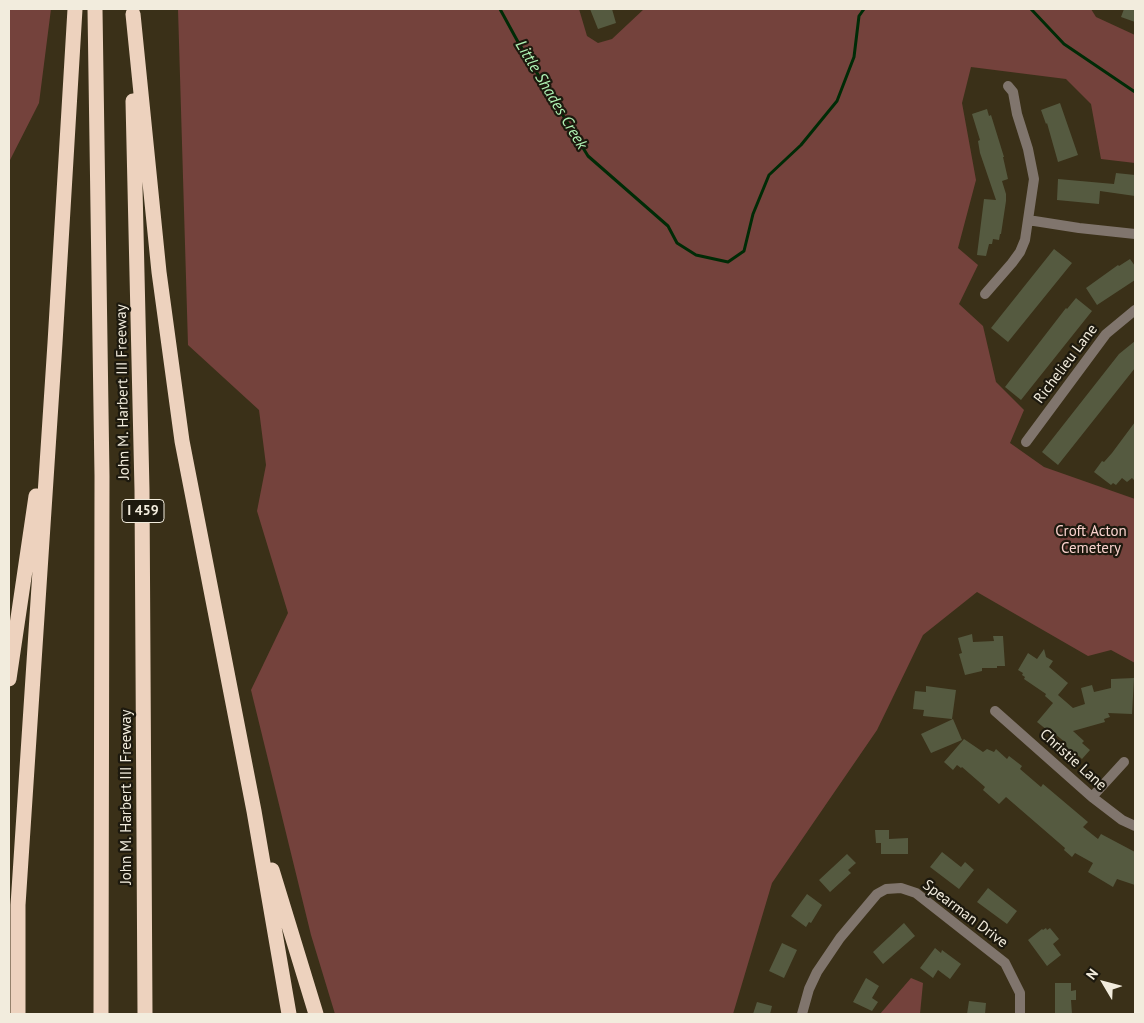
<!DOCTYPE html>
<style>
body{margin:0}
#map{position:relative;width:1144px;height:1023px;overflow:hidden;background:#3a3018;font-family:"PT Sans",sans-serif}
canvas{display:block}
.frame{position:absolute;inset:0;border:10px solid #f2ecdd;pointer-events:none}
.north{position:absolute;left:1079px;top:958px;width:50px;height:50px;-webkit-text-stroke:4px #1d190e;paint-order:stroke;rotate:307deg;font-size:14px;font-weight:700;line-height:20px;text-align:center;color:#f2ecdd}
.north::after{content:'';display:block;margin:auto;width:18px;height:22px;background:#f2ecdd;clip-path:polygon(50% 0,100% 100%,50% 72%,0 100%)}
</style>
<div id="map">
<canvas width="1144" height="1023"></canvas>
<div class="frame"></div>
<div class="north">N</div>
</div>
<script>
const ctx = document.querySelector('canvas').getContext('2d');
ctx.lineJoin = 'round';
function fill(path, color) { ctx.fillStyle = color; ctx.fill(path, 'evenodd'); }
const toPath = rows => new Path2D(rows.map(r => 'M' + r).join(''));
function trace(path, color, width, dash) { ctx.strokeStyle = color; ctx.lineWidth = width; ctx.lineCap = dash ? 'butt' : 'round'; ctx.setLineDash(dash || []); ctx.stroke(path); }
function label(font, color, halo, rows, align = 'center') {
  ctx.font = font + ' "PT Sans",sans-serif'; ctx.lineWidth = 4.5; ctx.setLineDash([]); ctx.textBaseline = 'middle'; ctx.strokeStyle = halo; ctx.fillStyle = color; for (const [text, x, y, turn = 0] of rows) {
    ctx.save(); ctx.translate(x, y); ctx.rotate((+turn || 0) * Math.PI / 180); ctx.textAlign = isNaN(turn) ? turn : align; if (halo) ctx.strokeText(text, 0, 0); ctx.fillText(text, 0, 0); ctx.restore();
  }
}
fill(toPath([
 [9,9,51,9,39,103,9,162],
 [178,9,579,9,587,36,598,43,612,39,644,9,1091,9,1096,17,1135,35,1135,163,1101,159,1091,104,1066,79,971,67,962,103,976,180,958,248,978,265,959,304,983,326,996,382,1024,410,1010,443,1044,467,1135,499,1135,663,1111,650,1088,656,977,592,923,635,877,730,772,883,733,1014,335,1014,311,935,251,690,288,613,257,511,266,465,259,410,188,345],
 [911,978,923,983,920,1014,880,1014]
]), '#74423c');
trace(toPath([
 [500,9,518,42,588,156,668,226,677,243,696,255,728,262,744,251,753,214,769,175,801,145,837,101,854,57,859,16,864,9],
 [1031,9,1064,44,1135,92]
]), '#002b06', 3);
fill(toPath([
 [590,9,612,9,616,23,598,29],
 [1124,9,1135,9,1135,22,1121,17],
 [1060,103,1078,155,1058,162,1047,123,1046,124,1041,110],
 [987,109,989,116,991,115,1004,157,1003,157,1008,179,1002,181,1006,194,1006,201,1001,234,1000,234,999,240,993,239,992,244,989,244,986,256,977,255,984,199,996,200,980,153,978,141,980,140,972,114],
 [1116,173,1135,175,1135,196,1100,191,1099,204,1057,200,1058,179,1114,184],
 [1054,249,1072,263,1008,342,991,328],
 [1130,259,1135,266,1135,280,1097,305,1086,288,1118,265,1119,266],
 [1076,298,1092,311,1021,400,1005,387,1066,308,1067,309],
 [1135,341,1135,368,1058,465,1042,452,1119,354],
 [1135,422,1135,481,1132,478,1127,482,1122,478,1116,485,1113,483,1111,485,1094,472,1102,461,1104,462,1112,453],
 [972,634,973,642,994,641,993,636,1003,636,1005,666,997,666,997,668,982,668,982,671,965,675,959,654,962,653,958,638],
 [1044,649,1046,657,1053,661,1049,667,1068,683,1058,695,1073,708,1085,704,1081,688,1092,685,1094,692,1111,688,1111,679,1134,678,1132,714,1108,713,1110,717,1104,719,1105,722,1073,731,1084,741,1082,743,1090,750,1082,759,1074,752,1073,753,1067,748,1066,743,1049,729,1047,730,1037,722,1053,703,1045,696,1046,694,1024,679,1025,677,1022,675,1023,673,1018,670,1028,653,1037,659],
 [926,686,956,690,952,719,923,716,924,710,913,709,915,691,926,692],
 [953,719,962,740,931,753,921,734],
 [964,739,983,752,987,749,994,752,996,749,1007,759,1009,756,1022,766,1020,769,1041,787,1043,784,1088,822,1083,827,1098,839,1101,834,1135,852,1135,885,1117,879,1113,887,1088,872,1093,863,1075,853,1072,857,1064,850,1065,848,1006,797,999,804,983,790,985,787,962,767,961,768,957,765,953,770,944,762],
 [875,830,889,830,889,839,908,838,908,854,881,854,881,843,876,843],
 [942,852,961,867,965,862,974,870,959,889,930,867],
 [847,854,856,863,848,870,851,873,830,892,819,880],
 [988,888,1017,911,1007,924,977,902],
 [807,894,822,905,811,923,809,922,806,927,791,916],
 [904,923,915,936,883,964,873,952],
 [1046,928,1047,930,1050,928,1059,939,1053,944,1061,955,1047,966,1028,940,1042,929,1043,930],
 [782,943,797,950,784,978,769,971],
 [935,948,941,953,942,950,961,964,950,979,938,970,933,978,920,968],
 [866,978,879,986,872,998,878,1002,872,1011,853,1002],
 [1055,983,1071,983,1071,991,1076,990,1076,1000,1071,1000,1072,1014,1055,1014],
 [969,1001,986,1003,985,1014,967,1014],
 [757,1002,772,1006,770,1014,753,1014]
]), '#555a40');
trace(toPath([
 [1028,220,1079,228,1135,234],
 [985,294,1012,263,1020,252,1025,240,1034,179,1028,149,1017,114,1013,92,1008,86],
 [1026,442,1106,334,1135,310],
 [995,711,1092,797,1122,820,1135,826],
 [1092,797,1124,762],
 [802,1014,809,989,817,972,840,938,877,894,886,889,901,888,916,893,1005,963,1020,993,1020,1014]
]), '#80756d', 10);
trace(toPath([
 [95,9,102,476,101,1014],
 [133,14,159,272,182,441,254,811,289,1014],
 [133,101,142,490,145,1014],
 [9,679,36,496],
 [272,870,316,1014],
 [18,1014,18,905,55,343,75,9]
]), '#edd2be', 15);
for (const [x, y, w] of [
 [143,511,42]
]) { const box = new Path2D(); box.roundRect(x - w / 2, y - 11.5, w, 23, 4); ctx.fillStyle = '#1d190e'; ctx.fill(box); trace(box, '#f2ecdd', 1); }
label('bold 14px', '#f2ecdd', null, [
 ["I 459",143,511]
]);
label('15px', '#f2ecdd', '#1d190e', [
 ["Richelieu Lane",1066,364,-53],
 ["John M. Harbert III Freeway",123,392,-91],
 ["Christie Lane",1073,760,42],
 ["John M. Harbert III Freeway",127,797,-90],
 ["Spearman Drive",965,914,37]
]);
label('15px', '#f8d1cc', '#1d190e', [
 ["Croft Acton",1091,532],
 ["Cemetery",1091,549]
]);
label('italic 16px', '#b0f4b5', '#1d190e', [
 ["Little Shades Creek",551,95,59]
]);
</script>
